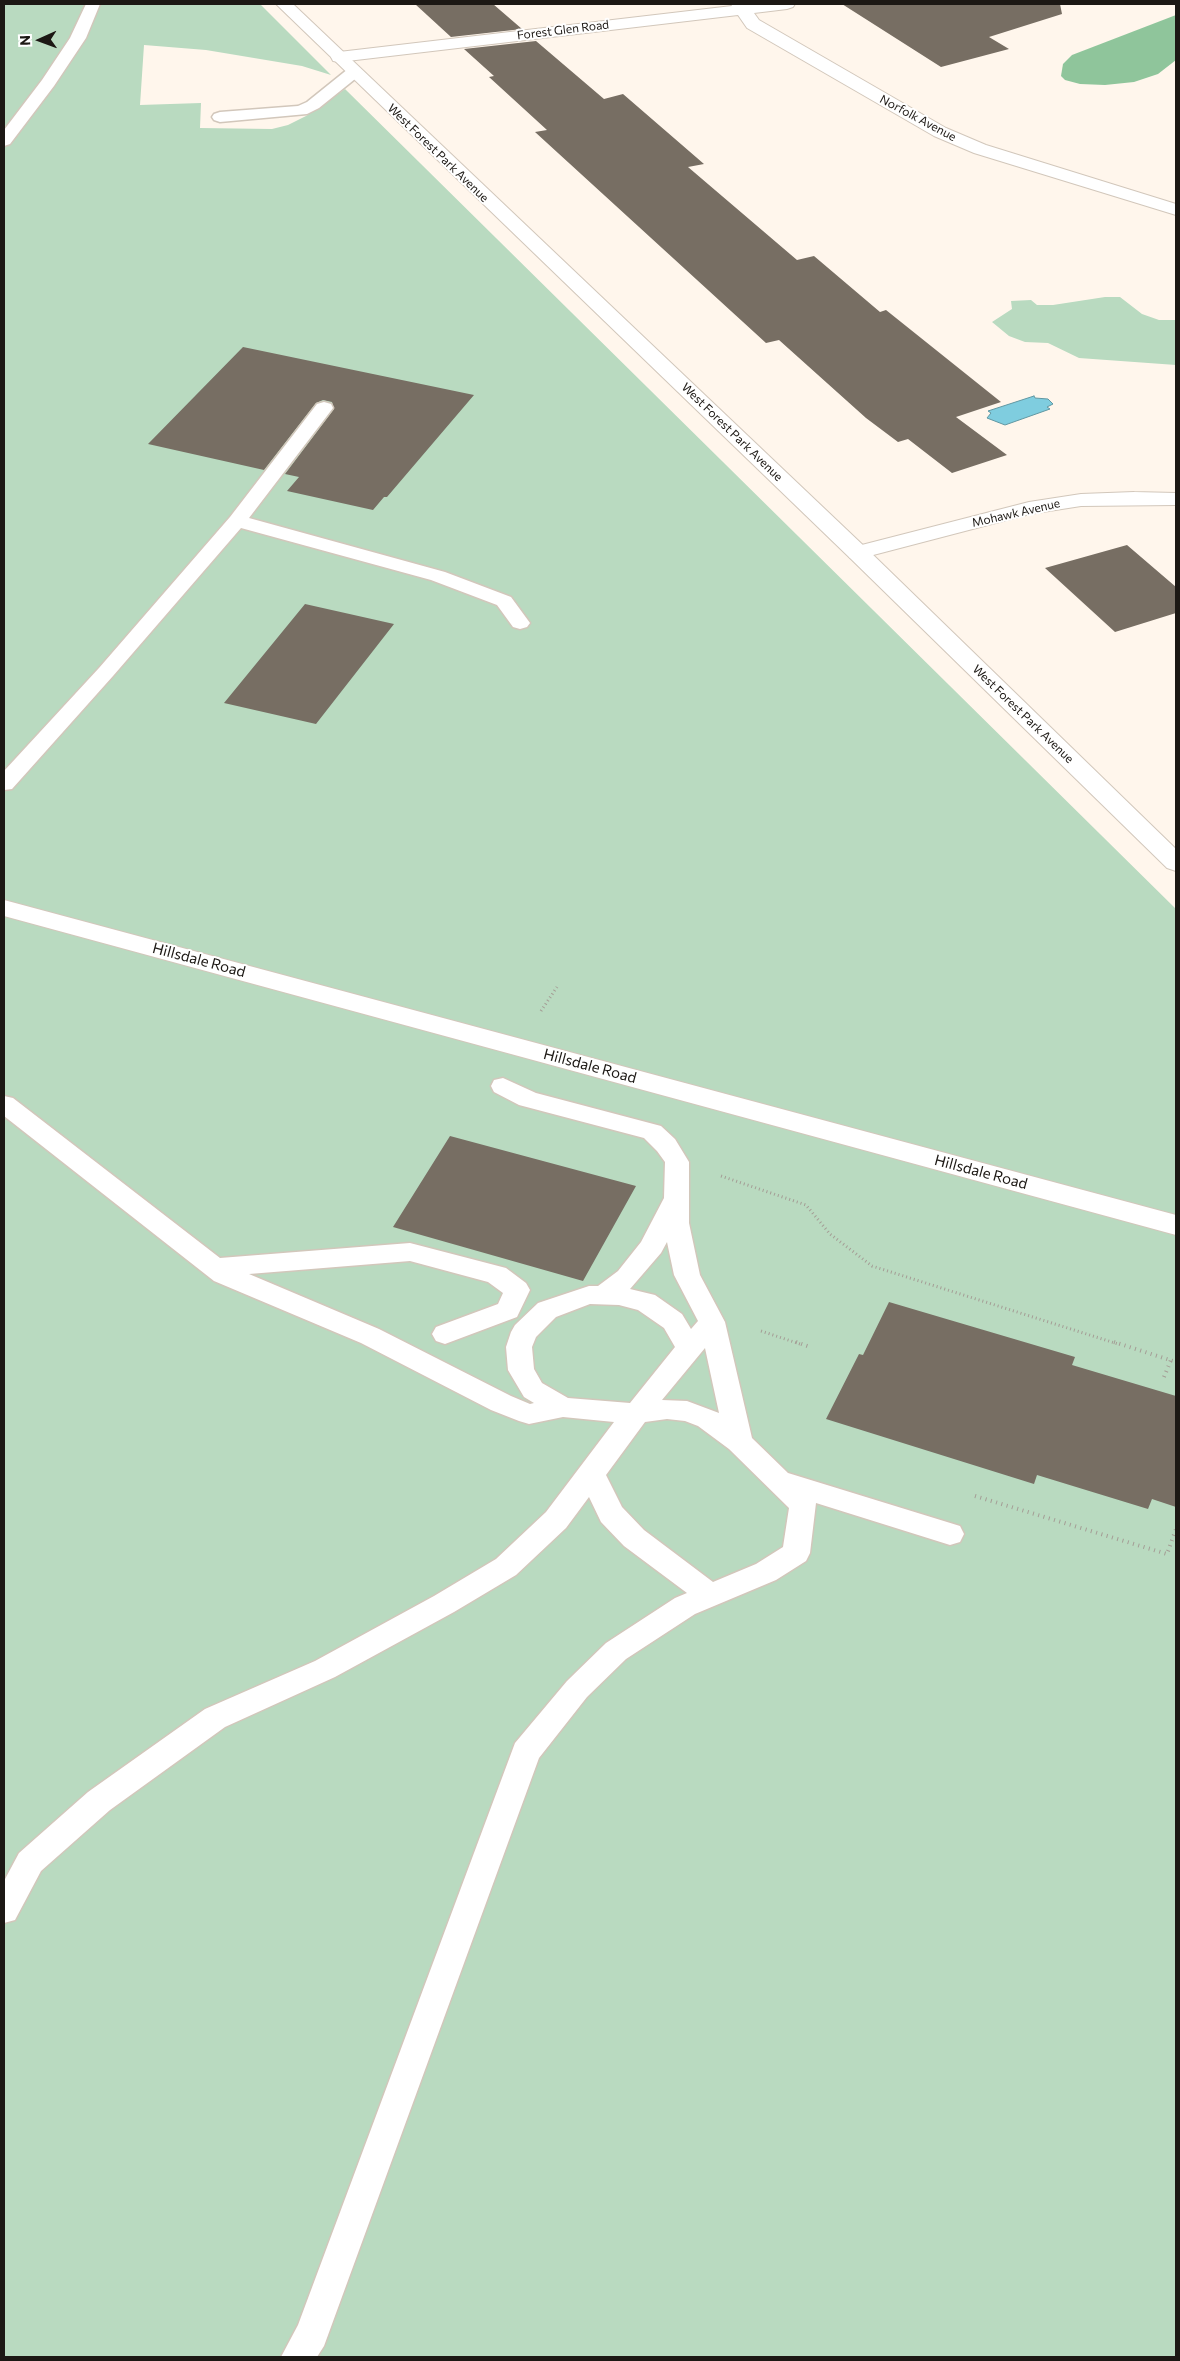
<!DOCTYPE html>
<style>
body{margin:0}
#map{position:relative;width:1180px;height:2361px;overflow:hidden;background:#fff6ec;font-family:Commissioner,sans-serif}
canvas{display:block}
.frame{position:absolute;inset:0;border:5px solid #1c1814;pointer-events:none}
.north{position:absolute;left:15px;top:15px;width:50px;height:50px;-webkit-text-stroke:4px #fff;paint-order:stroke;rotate:268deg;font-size:14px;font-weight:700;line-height:20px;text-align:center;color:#1c1814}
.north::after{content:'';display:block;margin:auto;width:18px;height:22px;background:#1c1814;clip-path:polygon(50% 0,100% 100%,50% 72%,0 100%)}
</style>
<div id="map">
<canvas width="1180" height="2361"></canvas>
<div class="frame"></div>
<div class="north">N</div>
</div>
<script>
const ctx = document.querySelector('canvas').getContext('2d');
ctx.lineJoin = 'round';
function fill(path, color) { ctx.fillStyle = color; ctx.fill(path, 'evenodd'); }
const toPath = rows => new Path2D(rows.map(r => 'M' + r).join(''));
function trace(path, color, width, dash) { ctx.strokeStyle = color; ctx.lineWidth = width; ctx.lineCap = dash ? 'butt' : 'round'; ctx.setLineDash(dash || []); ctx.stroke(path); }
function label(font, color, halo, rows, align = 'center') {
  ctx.font = font + ' Commissioner,sans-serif'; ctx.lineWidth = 4; ctx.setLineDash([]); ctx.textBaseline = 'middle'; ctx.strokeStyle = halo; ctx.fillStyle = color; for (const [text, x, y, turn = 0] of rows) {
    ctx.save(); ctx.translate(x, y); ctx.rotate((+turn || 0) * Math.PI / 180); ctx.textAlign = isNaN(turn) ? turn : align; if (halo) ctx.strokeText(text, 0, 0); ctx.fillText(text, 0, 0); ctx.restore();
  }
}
fill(toPath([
 [4,4,260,4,331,75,302,66,206,50,144,45,140,105,201,103,200,128,272,129,288,125,306,116,345,89,1176,909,1176,2357,4,2357],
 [1105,297,1120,297,1142,314,1159,320,1176,320,1176,365,1079,358,1048,343,1025,342,1009,336,992,322,1012,309,1011,301,1031,300,1037,305,1053,305]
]), '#b9dac0');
fill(toPath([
 [1176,15,1176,60,1158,74,1134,82,1105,85,1080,84,1065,80,1061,76,1063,64,1072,55]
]), '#8fc59b');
const water = toPath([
 [1034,396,1035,398,1048,399,1053,404,1047,407,1050,409,1005,425,987,418,991,413,988,411,1034,396]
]);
fill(water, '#7fcddf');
trace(water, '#6197a2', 1);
fill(toPath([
 [415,4,493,4,522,29,451,37],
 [842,4,1060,4,1062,14,989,37,1009,49,941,67],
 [536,41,604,99,623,94,704,164,688,167,797,260,814,256,880,312,886,310,1001,402,956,417,1007,455,952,473,908,439,898,442,866,418,779,340,766,343,535,132,547,130,489,77,494,76,464,49],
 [243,347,474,395,387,497,384,497,373,510,287,491,299,477,285,474,334,409,332,402,323,400,316,403,264,470,148,444],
 [1127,545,1176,587,1176,613,1115,632,1045,568],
 [305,604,394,624,316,724,224,703],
 [450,1136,636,1186,583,1281,393,1227],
 [889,1302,1075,1357,1072,1365,1176,1396,1176,1507,1152,1499,1148,1509,1037,1475,1034,1484,826,1419,859,1354,863,1355]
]), '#776e63');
const lane = toPath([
 [86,4,100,4,86,38,54,86,10,144,4,146,4,130,42,80,70,38,86,4],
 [354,67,360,69,362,72,360,75,319,108,307,114,220,122,214,120,212,117,214,114,220,112,298,106,307,102,348,69,354,67],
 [324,402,331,404,333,408,249,518,445,572,511,597,530,623,527,627,520,629,513,627,497,605,431,580,241,528,113,676,12,789,4,790,4,771,99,668,230,517,317,404,324,402],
 [503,1078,536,1093,661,1126,675,1139,689,1162,689,1223,700,1275,725,1322,752,1438,788,1473,960,1526,964,1534,960,1542,950,1545,816,1503,810,1553,806,1561,776,1580,695,1614,626,1659,587,1697,539,1758,324,2346,317,2357,281,2357,298,2325,515,1743,567,1681,606,1643,675,1598,687,1593,624,1546,601,1522,589,1497,566,1528,516,1575,454,1612,335,1677,225,1727,110,1810,41,1871,15,1920,4,1923,4,1881,19,1853,88,1792,205,1709,315,1661,434,1596,496,1559,546,1512,614,1422,563,1417,529,1424,519,1421,491,1410,361,1343,214,1281,4,1116,4,1096,13,1098,220,1258,410,1243,506,1268,526,1283,530,1290,517,1317,445,1344,436,1341,432,1334,436,1327,498,1304,503,1293,488,1282,410,1261,249,1274,379,1329,511,1396,530,1404,534,1403,524,1397,508,1370,506,1347,511,1332,515,1325,538,1303,589,1286,598,1286,618,1271,641,1242,664,1198,665,1162,657,1151,644,1138,519,1105,494,1092,491,1086,494,1080,503,1078],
 [667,1242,674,1275,698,1321,691,1329,682,1314,655,1295,630,1289,661,1253,667,1242],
 [590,1304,619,1305,638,1310,664,1328,675,1347,630,1403,568,1398,542,1383,534,1369,532,1347,536,1337,556,1317,590,1304],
 [705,1348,719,1413,687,1401,662,1400,705,1348],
 [667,1419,685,1421,698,1426,729,1449,789,1508,783,1547,756,1564,713,1582,644,1530,622,1507,606,1475,645,1422,667,1419]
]);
const street = toPath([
 [731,4,795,4,793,7,787,9,754,13,759,20,946,128,986,145,1176,204,1176,215,974,153,934,136,747,28,738,15,339,62,333,61,331,57,333,53,339,52,732,6,731,4],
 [1134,492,1176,493,1176,505,1081,506,1030,514,858,559,850,558,847,553,850,548,1029,502,1081,494,1134,492]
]);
const secondary = toPath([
 [276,4,293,4,866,548,1176,849,1176,871,1167,868,850,558,276,4],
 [4,900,1176,1215,1176,1235,4,916,4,900]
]);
trace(lane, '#d2c7bb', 3);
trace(street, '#d2c7bb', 2);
trace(secondary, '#d2c7bb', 2);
trace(toPath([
 [541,1011,557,987],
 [721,1176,806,1205,830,1234,872,1266,1118,1344],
 [761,1331,800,1344]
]), '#a49d95', 3, [1, 3]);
trace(toPath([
 [796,1342,810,1347],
 [1114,1342,1176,1362],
 [1164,1377,1171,1360],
 [975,1496,1167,1554,1176,1529]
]), '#a49d95', 4, [1, 4.5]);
fill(lane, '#fff');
fill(street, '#fff');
fill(secondary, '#fff');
label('12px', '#1c1814', '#fff', [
 ["Forest Glen Road",563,30,-7],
 ["Norfolk Avenue",918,118,28],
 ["West Forest Park Avenue",438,153,44],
 ["West Forest Park Avenue",732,432,44],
 ["Mohawk Avenue",1016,513,-13],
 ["West Forest Park Avenue",1023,714,44]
]);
label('15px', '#1c1814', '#fff', [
 ["Hillsdale Road",199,960,15],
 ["Hillsdale Road",590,1066,15],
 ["Hillsdale Road",981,1172,15]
]);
</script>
